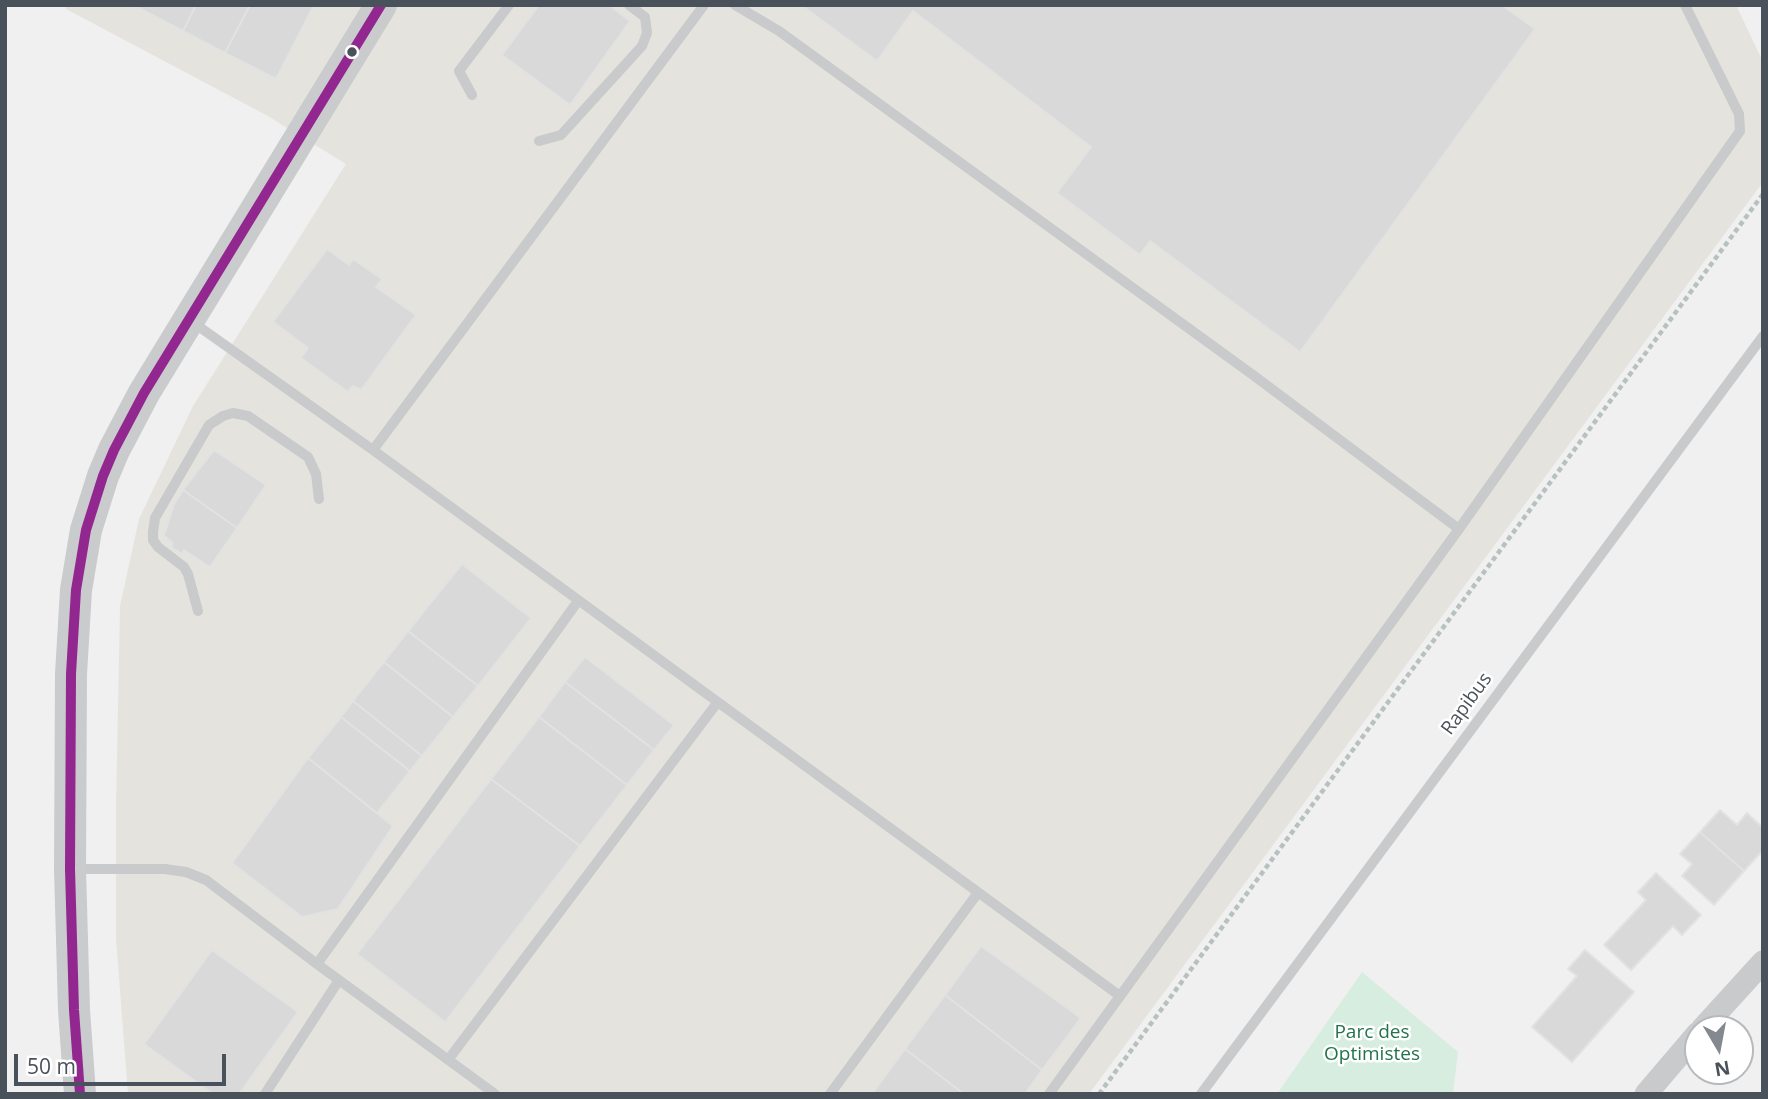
<!DOCTYPE html>
<style>
body{margin:0}
#map{position:relative;width:1768px;height:1099px;overflow:hidden;background:#f0f0f0;font-family:"Open Sans",sans-serif}
canvas{display:block}
.frame{position:absolute;inset:0;border:7px solid #49525a;pointer-events:none}
.north{position:absolute;left:1684px;top:1015px;width:70px;height:70px;box-sizing:border-box;background:#fff;border:2px solid #b6babd;border-radius:50%;rotate:170deg;font-size:19px;font-weight:700;line-height:28px;text-align:center;color:#49525a}
.north::after{content:'';display:block;margin:auto;width:24px;height:32px;background:#83898e;clip-path:polygon(50% 0,100% 100%,50% 72%,0 100%)}
.scale{position:absolute;left:14px;top:1054px;width:212px;height:32px;box-sizing:border-box;border:4px solid #49525a;border-top:0;padding-left:9px;font-size:21px;line-height:24px;white-space:nowrap;color:#49525a;-webkit-text-stroke:5px #fff;paint-order:stroke}
</style>
<div id="map">
<canvas width="1768" height="1099"></canvas>
<div class="frame"></div>
<div class="north">N</div>
<div class="scale">50 m</div>
</div>
<script>
const ctx = document.querySelector('canvas').getContext('2d');
ctx.lineJoin = 'round';
function fill(path, color) { ctx.fillStyle = color; ctx.fill(path, 'evenodd'); }
const toPath = rows => new Path2D(rows.map(r => 'M' + r).join(''));
function trace(path, color, width, dash) { ctx.strokeStyle = color; ctx.lineWidth = width; ctx.lineCap = dash ? 'butt' : 'round'; ctx.setLineDash(dash || []); ctx.stroke(path); }
function label(font, color, halo, rows, align = 'center') {
  ctx.font = font + ' "Open Sans",sans-serif'; ctx.lineWidth = 5; ctx.setLineDash([]); ctx.textBaseline = 'middle'; ctx.strokeStyle = halo; ctx.fillStyle = color; for (const [text, x, y, turn = 0] of rows) {
    ctx.save(); ctx.translate(x, y); ctx.rotate((+turn || 0) * Math.PI / 180); ctx.textAlign = isNaN(turn) ? turn : align; if (halo) ctx.strokeText(text, 0, 0); ctx.fillText(text, 0, 0); ctx.restore();
  }
}
fill(toPath([
 [66,5,1736,5,1763,62,1763,182,1089,1094,128,1094,116,938,116,808,120,606,139,519,193,406,346,164,266,115,66,9]
]), '#e5e3de');
fill(toPath([
 [1362,972,1458,1052,1453,1094,1277,1094]
]), '#d7eddf');
const building = toPath([
 [133,5,196,5,183,31,133,5],
 [196,5,250,5,225,53,183,31,196,5],
 [250,5,314,5,276,79,225,53,250,5],
 [539,5,609,5,630,21,570,105,502,55,539,5],
 [801,5,1502,5,1535,29,1300,352,1150,241,1140,255,1057,193,1091,147,913,11,877,61,801,5],
 [327,249,349,265,353,259,382,279,376,287,416,315,361,390,353,386,348,392,301,358,308,348,273,322,327,249],
 [214,450,266,485,237,528,183,490,214,450],
 [183,490,237,528,210,567,184,550,182,554,171,547,173,543,164,536,174,504,183,490],
 [462,564,531,618,478,686,408,631,462,564],
 [408,631,478,686,453,717,384,662,408,631],
 [585,657,674,725,654,750,565,682,585,657],
 [384,662,453,717,422,756,353,701,384,662],
 [565,682,654,750,627,785,539,717,565,682],
 [353,701,422,756,410,771,341,717,353,701],
 [341,717,410,771,377,813,308,758,341,717],
 [539,717,627,785,580,846,491,779,539,717],
 [308,758,393,826,338,909,302,917,232,863,308,758],
 [491,779,580,846,445,1022,357,954,491,779],
 [1720,810,1737,825,1747,813,1763,828,1763,850,1744,871,1700,832,1720,810],
 [1700,832,1744,871,1714,905,1682,876,1692,864,1680,854,1700,832],
 [1656,873,1701,915,1682,935,1673,926,1631,970,1604,945,1646,900,1638,892,1656,873],
 [981,946,1081,1018,1042,1070,945,995,981,946],
 [212,950,298,1012,239,1094,213,1094,144,1044,212,950],
 [1585,950,1634,992,1572,1062,1532,1027,1577,976,1568,969,1585,950],
 [945,995,1042,1070,1025,1094,964,1094,905,1049,945,995],
 [905,1049,964,1094,872,1094,905,1049]
]);
fill(building, '#d9d9da');
trace(building, '#e1e2e2', 2);
trace(toPath([
 [1099,1094,1763,194]
]), '#b7c1be', 4.5, [5, 3.5]);
trace(toPath([
 [735,5,779,31,1253,375,1459,529],
 [472,95,459,71,509,5],
 [539,141,561,135,642,46,647,33,645,17,629,5],
 [191,321,373,450,1120,996],
 [373,450,704,5],
 [198,611,188,574,184,567,158,547,153,540,153,532,155,518,209,425,223,416,233,413,248,416,308,457,316,474,319,499],
 [73,869,165,869,186,872,206,880,317,964,495,1094],
 [317,964,578,601],
 [448,1060,717,703],
 [265,1094,339,980],
 [830,1094,977,894],
 [1049,1094,1459,529,1740,131,1739,114,1685,5],
 [1201,1094,1763,336]
]), '#c8cacb', 10);
trace(toPath([
 [1702,1029,1763,962],
 [1646,1094,1698,1033]
]), '#c8cacb', 23);
trace(toPath([
 [80,1094,74,1010,70,869,71,674,76,590,86,530,103,476,114,450,144,393,381,5]
]), '#c9cbcd', 32);
trace(toPath([
 [80,1094,74,1010,70,869,71,674,76,590,86,530,103,476,114,450,144,393,381,5]
]), '#922790', 10);
for (const [x, y, r, color] of [
 [352,52,6,"#49525a"]
]) { const dot = new Path2D(); dot.arc(x, y, r, 0, 2 * Math.PI); ctx.fillStyle = color; ctx.fill(dot); trace(dot, '#fff', 2.5); }
label('19px', '#49525a', '#fff', [
 ["Rapibus",1467,704,-54]
]);
label('19px', '#217349', '#fff', [
 ["Parc des",1372,1033],
 ["Optimistes",1372,1055]
]);
</script>
